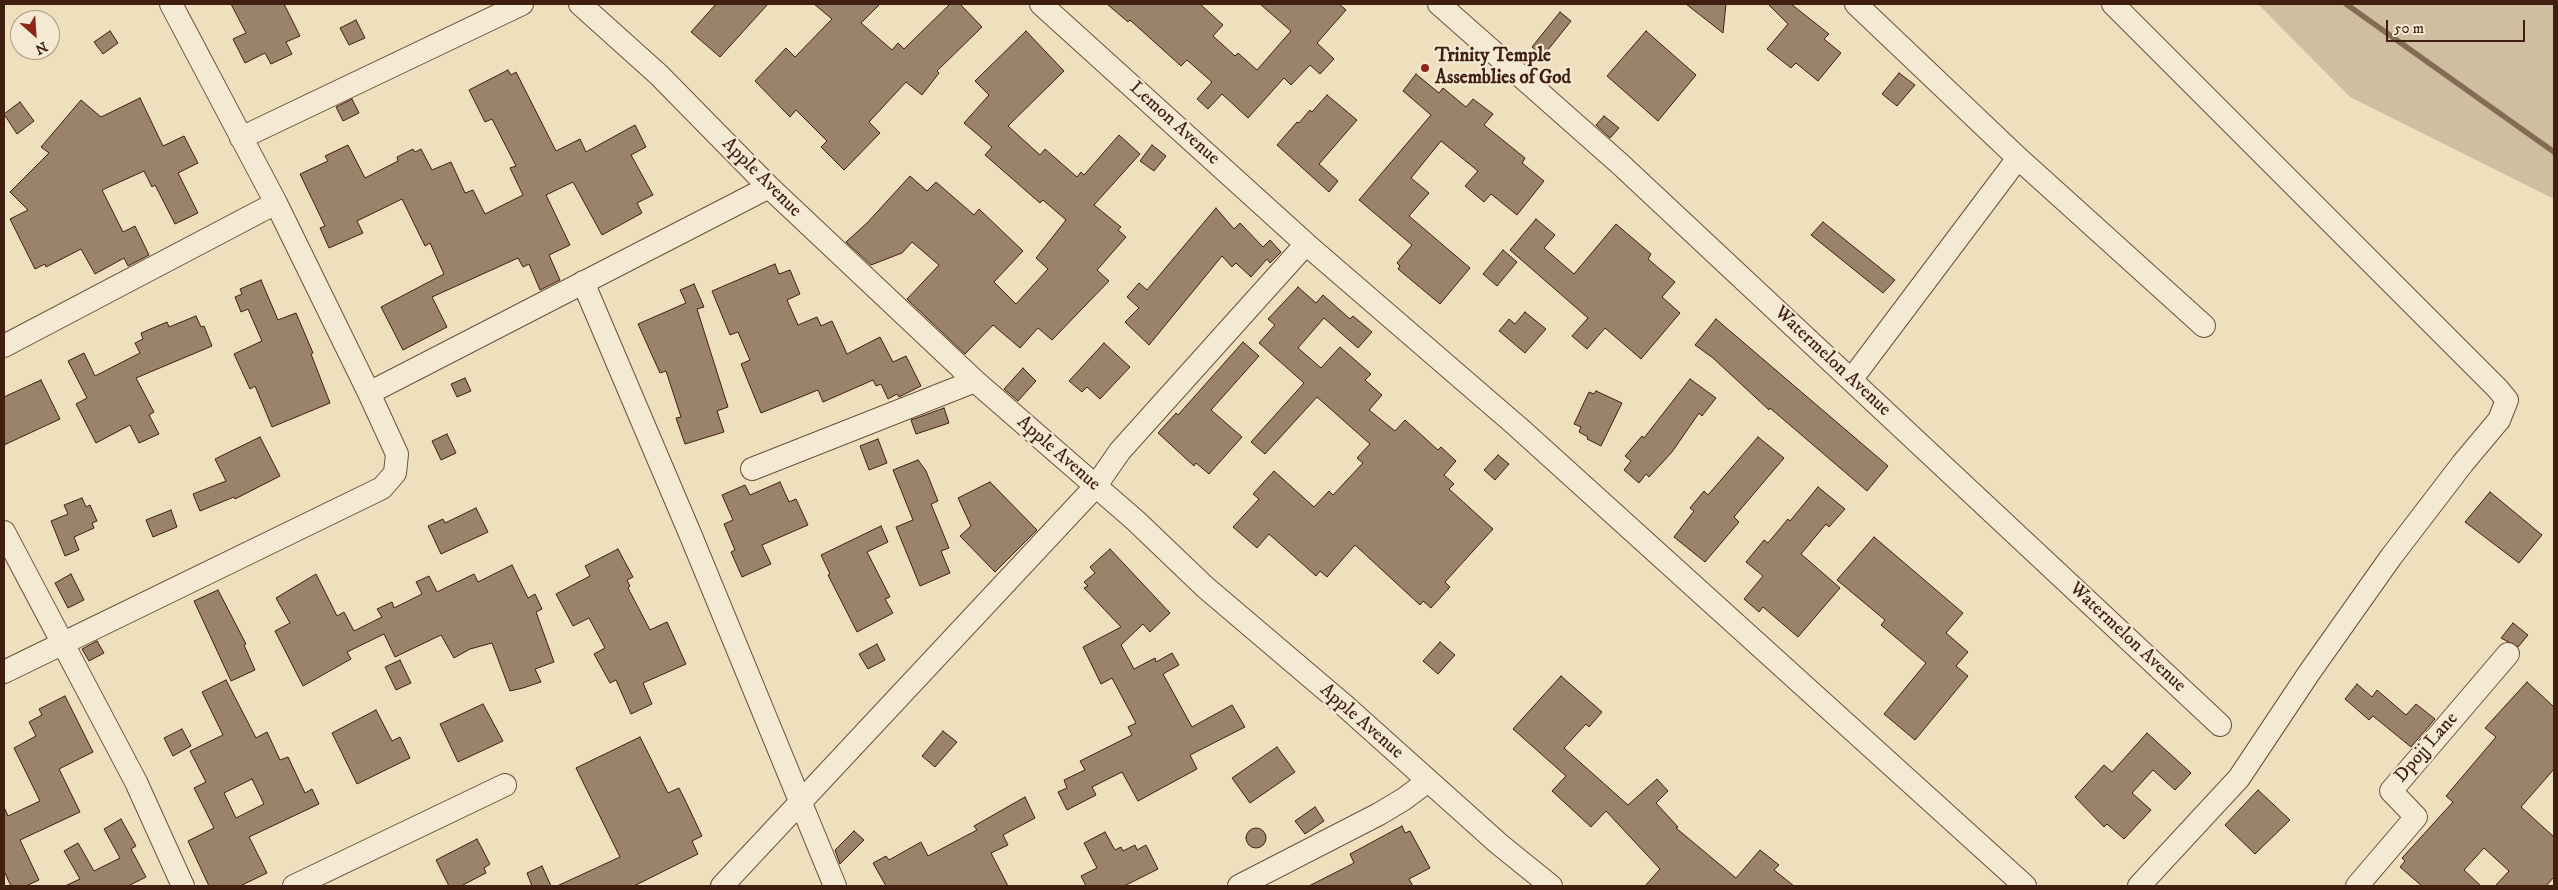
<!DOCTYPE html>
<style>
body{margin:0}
#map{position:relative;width:2558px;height:890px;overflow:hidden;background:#eedfbd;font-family:"IM FELL DW Pica",serif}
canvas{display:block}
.frame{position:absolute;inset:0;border:5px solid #401f10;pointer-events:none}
.north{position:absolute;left:10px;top:10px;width:50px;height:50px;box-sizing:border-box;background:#f4ead4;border:1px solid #ac9986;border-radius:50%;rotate:154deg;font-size:14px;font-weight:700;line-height:20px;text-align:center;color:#401f10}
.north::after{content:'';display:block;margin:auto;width:18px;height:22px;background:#8f2418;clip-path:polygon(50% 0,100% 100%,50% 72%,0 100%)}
.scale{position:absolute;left:2386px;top:20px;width:139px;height:22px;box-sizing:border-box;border:2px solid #401f10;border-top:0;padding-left:6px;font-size:15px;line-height:18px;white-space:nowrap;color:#401f10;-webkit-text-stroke:4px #f4ead4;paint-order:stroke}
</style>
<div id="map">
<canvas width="2558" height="890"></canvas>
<div class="frame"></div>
<div class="north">N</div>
<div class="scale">50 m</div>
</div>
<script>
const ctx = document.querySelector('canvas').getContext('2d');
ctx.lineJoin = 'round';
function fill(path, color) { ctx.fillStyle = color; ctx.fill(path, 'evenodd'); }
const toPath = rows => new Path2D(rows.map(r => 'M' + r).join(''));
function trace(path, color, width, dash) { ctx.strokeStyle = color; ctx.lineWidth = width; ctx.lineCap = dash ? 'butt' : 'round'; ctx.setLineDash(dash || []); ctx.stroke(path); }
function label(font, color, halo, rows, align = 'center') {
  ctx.font = font + ' "IM FELL DW Pica",serif'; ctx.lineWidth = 4.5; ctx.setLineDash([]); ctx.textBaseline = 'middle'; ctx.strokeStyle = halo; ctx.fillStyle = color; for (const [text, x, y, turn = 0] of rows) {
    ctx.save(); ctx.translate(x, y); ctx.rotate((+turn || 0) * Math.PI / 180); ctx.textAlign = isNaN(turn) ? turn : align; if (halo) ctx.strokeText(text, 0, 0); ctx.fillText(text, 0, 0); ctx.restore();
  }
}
fill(toPath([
 [2258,4,2554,4,2554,199,2350,97]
]), '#d0bea0');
trace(toPath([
 [2346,4,2554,152]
]), '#856b54', 5.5);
const building = toPath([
 [231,4,284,4,300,36,286,42,292,54,271,64,265,53,245,63,233,39,246,33,231,4],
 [716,4,768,4,720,57,691,32,716,4],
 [814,4,880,4,861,23,892,50,898,43,904,49,950,4,960,4,982,27,937,71,939,73,922,95,906,82,869,122,880,133,844,170,821,147,827,141,796,110,790,117,755,81,786,48,795,57,832,19,814,4],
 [1107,4,1200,4,1223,25,1213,36,1235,56,1238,53,1257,70,1291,31,1260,4,1339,4,1346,10,1317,43,1334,59,1320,74,1310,65,1291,85,1284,78,1248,118,1222,94,1208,109,1197,99,1212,82,1187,60,1181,66,1130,20,1128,22,1107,4],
 [1686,4,1726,4,1723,33,1686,4],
 [1768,4,1791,4,1829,34,1824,39,1841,53,1818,81,1796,63,1791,68,1767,49,1788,24,1768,4],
 [1560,12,1571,21,1543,56,1532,47,1560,12],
 [356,20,365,38,349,45,340,28,356,20],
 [110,31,118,43,103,54,94,42,110,31],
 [1026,31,1064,71,1008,126,1040,155,1045,149,1077,177,1081,172,1084,175,1119,135,1140,154,1094,205,1121,227,1118,230,1126,237,1097,270,1109,281,1052,340,1038,328,1020,348,993,325,965,354,907,299,939,265,912,242,902,253,871,265,846,242,867,223,910,176,927,191,936,182,974,215,979,209,1023,251,994,282,1016,304,1048,269,1036,258,1066,220,1043,200,1040,203,985,155,992,147,964,123,989,95,975,81,1026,31],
 [1646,31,1696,75,1658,121,1607,76,1646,31],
 [508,70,511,75,516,72,556,151,580,139,586,152,635,125,646,147,631,155,653,195,637,203,642,213,602,235,573,182,546,195,570,245,549,255,560,280,540,290,529,264,523,267,518,258,432,297,447,327,403,350,381,307,444,274,430,243,425,246,402,199,357,221,363,233,329,248,320,228,325,226,300,174,328,161,325,156,348,145,365,178,398,161,397,157,413,149,415,152,421,149,432,170,451,162,465,193,473,190,485,214,523,195,510,168,516,166,492,119,485,122,469,90,508,70],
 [1899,73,1915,85,1897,106,1882,94,1899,73],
 [1416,74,1439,93,1443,88,1466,107,1473,99,1493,114,1484,125,1525,158,1522,163,1544,181,1517,215,1491,194,1484,202,1465,186,1478,171,1441,141,1411,178,1429,193,1409,216,1470,268,1440,304,1398,269,1400,266,1397,263,1412,245,1359,200,1431,115,1403,91,1416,74],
 [1327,95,1357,120,1319,164,1338,181,1329,192,1277,145,1297,122,1299,123,1310,110,1312,112,1327,95],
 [140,98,163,146,184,136,198,163,178,173,198,213,175,224,155,185,152,187,144,171,102,190,123,232,135,226,149,255,128,266,124,258,95,274,81,249,46,267,45,264,35,269,10,219,28,210,10,192,49,153,41,147,81,100,101,117,140,98],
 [352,99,359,113,343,121,336,107,352,99],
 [20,102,34,121,17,134,4,114,20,102],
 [1604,116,1619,128,1610,138,1596,125,1604,116],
 [1152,145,1166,156,1154,171,1140,161,1152,145],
 [1216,208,1234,229,1240,223,1263,247,1270,240,1281,252,1270,263,1267,259,1251,277,1236,263,1232,267,1222,256,1149,345,1125,322,1139,308,1127,297,1139,283,1147,290,1216,208],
 [1536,219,1555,235,1544,248,1574,274,1616,224,1651,254,1648,259,1675,282,1662,297,1680,313,1641,359,1605,328,1587,349,1572,336,1588,318,1510,250,1536,219],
 [1823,222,1895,280,1883,293,1811,235,1823,222],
 [1503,250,1517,262,1497,286,1483,274,1503,250],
 [775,264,779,274,790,270,800,294,787,300,798,325,817,317,821,326,832,321,847,354,880,337,893,362,906,356,921,386,899,397,897,394,888,399,881,384,876,386,873,380,823,402,818,390,761,413,741,364,750,360,738,332,730,335,712,291,775,264],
 [261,280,278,320,296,313,313,353,311,354,330,403,272,427,255,386,250,389,234,354,262,341,248,309,241,312,235,297,242,294,240,289,261,280],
 [694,284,704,307,697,309,728,407,717,411,724,432,685,444,676,418,681,417,666,371,660,373,638,324,686,303,680,290,694,284],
 [1298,287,1316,303,1323,295,1350,319,1353,316,1372,332,1358,348,1324,318,1298,348,1321,368,1340,347,1371,374,1365,380,1382,395,1369,410,1395,431,1405,420,1438,450,1441,447,1456,461,1444,475,1454,484,1449,489,1493,529,1445,582,1450,587,1431,608,1423,601,1420,605,1355,545,1327,577,1320,571,1316,576,1269,534,1257,548,1233,527,1259,499,1253,494,1274,471,1314,507,1329,491,1333,495,1363,463,1357,458,1370,444,1317,397,1265,454,1251,442,1304,383,1259,343,1275,325,1268,319,1298,287],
 [1525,312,1546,329,1525,353,1499,331,1509,319,1515,324,1525,312],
 [196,316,201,327,204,326,212,346,136,378,154,412,149,415,159,434,139,443,130,425,96,443,76,404,87,398,68,361,84,353,95,376,140,353,135,343,143,339,141,333,167,322,169,327,196,316],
 [1716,319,1888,466,1867,491,1770,408,1769,410,1713,358,1695,345,1716,319],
 [1243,342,1259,356,1211,410,1242,437,1209,474,1196,463,1194,466,1158,433,1176,413,1178,415,1243,342],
 [1104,343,1130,367,1100,399,1087,387,1082,392,1069,381,1104,343],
 [1023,368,1036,381,1018,401,1004,389,1023,368],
 [465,378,471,391,457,397,451,384,465,378],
 [1690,379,1716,398,1702,416,1699,413,1672,452,1649,477,1646,474,1639,483,1624,470,1631,461,1625,456,1642,436,1644,438,1690,379],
 [41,380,60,419,4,445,4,397,41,380],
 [1596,391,1622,403,1601,446,1587,439,1588,437,1579,432,1581,427,1574,424,1589,392,1594,394,1596,391],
 [944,408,949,423,916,434,911,420,944,408],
 [447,434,456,453,441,460,432,441,447,434],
 [260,437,280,476,235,499,234,497,200,511,193,494,226,481,215,459,260,437],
 [1758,437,1784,458,1734,517,1739,522,1705,562,1674,537,1694,511,1690,508,1704,491,1708,495,1758,437],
 [878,439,887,463,869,470,860,446,878,439],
 [1498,455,1509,464,1495,480,1484,470,1498,455],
 [918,460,926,471,938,501,931,504,949,548,941,551,950,573,920,586,896,527,913,520,893,470,918,460],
 [780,482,789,502,796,499,808,525,762,545,771,564,742,577,731,552,735,550,724,524,733,520,722,495,745,485,750,495,780,482],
 [990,482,1037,530,995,572,960,536,971,526,958,498,990,482],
 [1818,487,1845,509,1829,527,1826,524,1801,554,1840,588,1798,637,1763,607,1759,612,1744,599,1763,576,1746,562,1764,540,1768,543,1788,519,1790,521,1818,487],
 [2490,492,2542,535,2519,563,2465,522,2490,492],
 [82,498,86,507,90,505,97,521,92,523,94,528,74,537,79,550,65,556,51,521,68,514,64,505,82,498],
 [476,508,488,532,441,554,428,526,443,519,445,523,476,508],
 [171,510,177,527,153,537,146,520,171,510],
 [881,526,888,542,867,552,890,597,885,599,893,613,857,632,828,575,830,574,821,555,881,526],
 [1874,537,1963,613,1946,633,1968,652,1956,666,1968,676,1915,740,1884,714,1926,663,1881,625,1885,620,1837,580,1874,537],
 [618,549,633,577,627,580,630,586,628,588,650,630,667,622,686,664,643,683,652,704,631,714,616,680,610,683,594,654,605,648,589,618,573,626,556,594,590,576,585,566,618,549],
 [1110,549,1170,613,1150,632,1143,624,1121,645,1134,669,1155,658,1156,662,1172,653,1179,665,1163,674,1192,727,1232,705,1245,727,1190,755,1197,769,1138,801,1122,772,1092,787,1096,795,1067,810,1058,792,1067,788,1064,780,1085,770,1080,761,1132,735,1128,727,1136,723,1112,678,1101,684,1083,647,1121,627,1084,588,1088,586,1084,582,1095,573,1090,567,1110,549],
 [512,565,528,598,535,594,542,609,536,612,554,662,535,669,541,682,523,688,510,691,492,643,470,649,454,658,441,635,395,657,384,634,347,652,351,659,303,686,275,631,290,623,276,598,316,574,337,616,344,612,354,631,382,617,377,609,392,602,394,608,422,594,416,582,429,576,437,592,474,574,478,582,512,565],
 [71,574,84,600,68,608,55,583,71,574],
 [218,590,246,644,244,645,255,670,231,681,194,601,218,590],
 [2513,623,2528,635,2518,647,2501,638,2513,623],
 [97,641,104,653,89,661,82,649,97,641],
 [1440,642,1455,655,1438,674,1423,661,1440,642],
 [877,644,885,660,868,669,859,654,877,644],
 [400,660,411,683,396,690,385,667,400,660],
 [1561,676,1602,712,1589,727,1586,724,1564,748,1628,805,1657,779,1668,791,1656,803,1678,827,1676,828,1736,878,1760,850,1779,865,1774,870,1794,886,1645,886,1660,869,1606,811,1591,827,1552,791,1566,776,1513,729,1561,676],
 [226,680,256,738,267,732,280,760,288,757,305,793,312,789,319,804,249,837,267,873,240,886,209,886,188,841,214,828,194,788,206,782,190,751,223,735,202,692,226,680],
 [252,779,264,804,236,818,224,793,252,779],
 [2527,682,2554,707,2554,769,2521,807,2554,837,2554,877,2546,886,2495,886,2509,871,2484,848,2464,870,2481,886,2422,886,2400,867,2405,861,2402,858,2453,802,2446,796,2496,737,2485,728,2527,682],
 [2357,684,2372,697,2377,690,2406,715,2416,704,2435,719,2411,747,2373,716,2369,720,2345,699,2357,684],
 [65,696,93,752,59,769,80,812,20,840,39,880,26,886,11,886,4,871,4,807,8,816,40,801,14,748,36,736,29,722,42,715,39,709,65,696],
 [483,704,503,741,458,762,440,724,483,704],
 [376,710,392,741,400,737,410,758,357,784,332,733,376,710],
 [182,729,191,746,173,756,164,738,182,729],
 [943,731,957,742,935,767,922,756,943,731],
 [2147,733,2191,773,2175,790,2153,770,2132,793,2151,810,2124,839,2107,824,2104,827,2075,797,2104,765,2112,772,2147,733],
 [640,737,668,793,679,788,686,802,702,836,692,841,698,854,634,886,557,886,620,857,576,768,640,737],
 [1277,747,1295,772,1250,803,1232,778,1277,747],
 [2258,790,2290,820,2255,854,2225,825,2258,790],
 [1025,797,1035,818,1003,835,1008,845,991,853,1008,886,886,886,873,863,886,856,889,860,921,842,928,856,977,830,974,826,1025,797],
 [1315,807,1324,821,1305,834,1295,821,1315,807],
 [121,819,136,846,131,849,146,877,128,886,65,886,80,879,64,851,78,843,94,871,120,858,104,829,121,819],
 [1402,826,1405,833,1410,831,1430,868,1409,879,1413,886,1309,886,1354,863,1350,854,1402,826],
 '1246 838a10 10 0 1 1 20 0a10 10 0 1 1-20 0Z',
 [854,831,864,840,840,864,835,850,854,831],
 [1105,832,1115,850,1121,847,1123,851,1135,845,1137,850,1146,845,1158,869,1124,886,1086,886,1081,876,1097,868,1084,843,1105,832],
 [477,839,490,864,484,868,486,873,461,886,449,886,436,860,477,839],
 [542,866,551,886,532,886,527,873,542,866]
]);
fill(building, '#9a836a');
trace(building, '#401f10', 1);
const minor = toPath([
 [580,4,659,75,769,187,975,381,1136,521,1205,587,1345,706,1499,844,1551,886],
 [1041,4,1306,244,1518,427,2025,886],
 [1439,4,1619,163,2220,725],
 [1856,4,2018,158,2204,326],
 [2113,4,2497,388,2507,400,2499,420,2463,463,2391,557,2309,673,2239,778,2139,886],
 [241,138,522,4],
 [583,282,691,536,835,886],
 [4,346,276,203],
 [1851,380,2018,158],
 [369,393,769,187],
 [752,469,975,381],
 [4,532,136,782,183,886],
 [4,672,382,488,395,473,397,454,369,393,276,203,171,4],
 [294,886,505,785],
 [722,886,1095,487,1120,451,1306,244],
 [1239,886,1379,814,1404,799,1428,781],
 [2357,886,2416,817,2391,791,2508,654]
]);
trace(minor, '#6c4f3b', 24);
trace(minor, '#f4ead4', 22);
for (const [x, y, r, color] of [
 [1425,68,5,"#8f2418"]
]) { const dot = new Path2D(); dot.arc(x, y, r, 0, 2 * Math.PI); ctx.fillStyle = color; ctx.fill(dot); trace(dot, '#f4ead4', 2); }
label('bold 19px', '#401f10', '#f4ead4', [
 ["Trinity Temple",1435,57],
 ["Assemblies of God",1435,79]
], 'left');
label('19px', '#401f10', '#f4ead4', [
 ["Lemon Avenue",1174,124,42],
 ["Apple Avenue",761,178,45],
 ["Watermelon Avenue",1832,362,43],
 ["Apple Avenue",1058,454,41],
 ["Watermelon Avenue",2127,638,43],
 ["Apple Avenue",1361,722,41],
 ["Dpojj Lane",2427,748,-49]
]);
</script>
